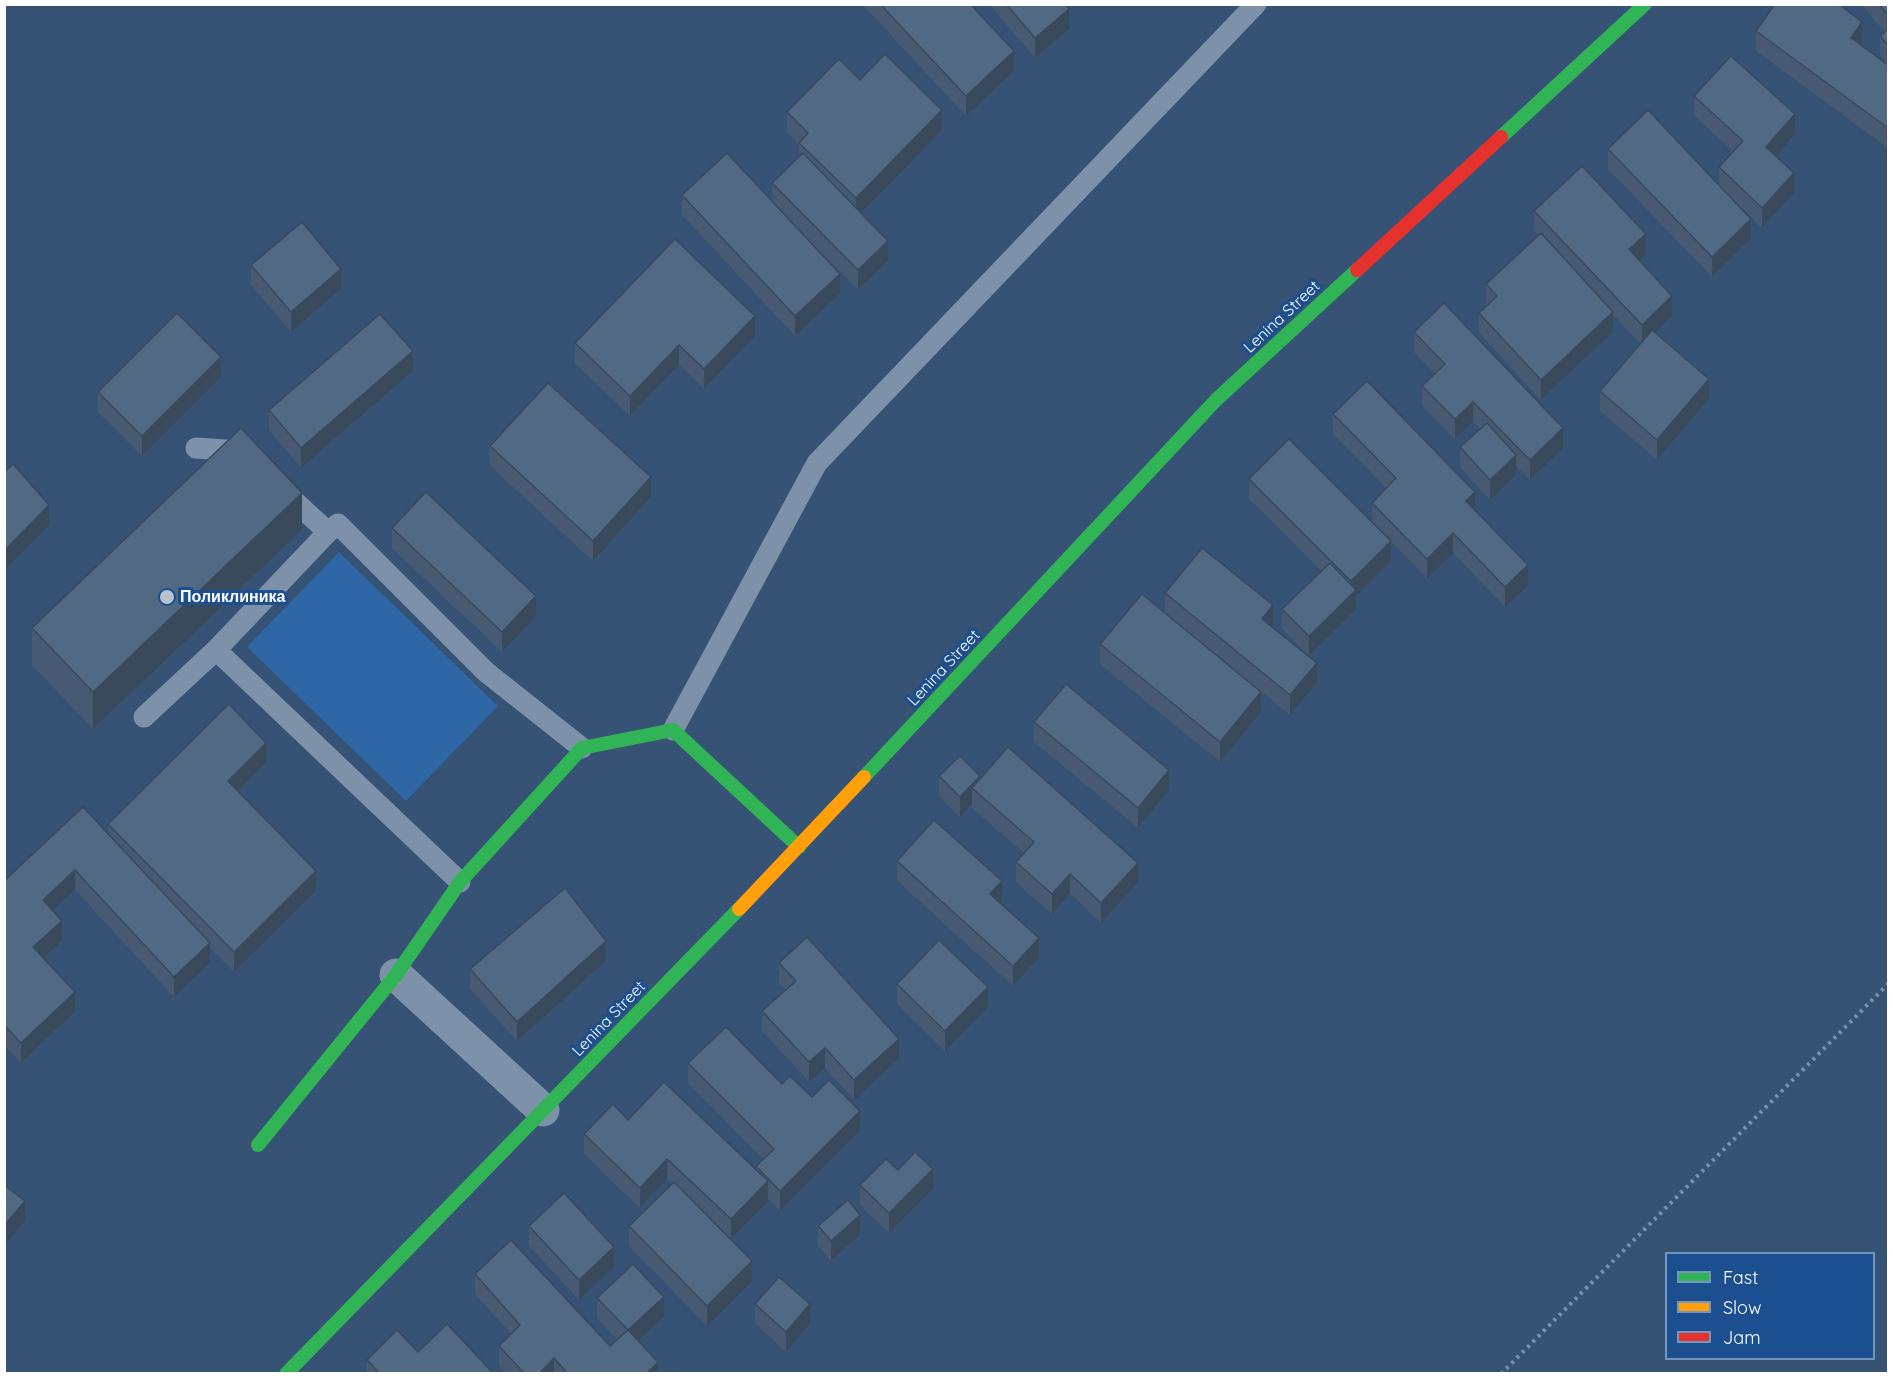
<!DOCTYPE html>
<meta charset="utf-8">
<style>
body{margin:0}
#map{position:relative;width:1893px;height:1378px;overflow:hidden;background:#365274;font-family:Quicksand,sans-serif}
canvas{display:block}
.frame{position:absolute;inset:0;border:6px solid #fff;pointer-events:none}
.legend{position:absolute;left:1665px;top:1252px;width:210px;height:108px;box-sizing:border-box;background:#1b4f8f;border:2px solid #7695bc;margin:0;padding:8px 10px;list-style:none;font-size:18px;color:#fff}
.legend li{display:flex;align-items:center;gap:12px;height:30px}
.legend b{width:30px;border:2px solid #7695bc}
</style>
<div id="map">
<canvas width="1893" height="1378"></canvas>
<div class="frame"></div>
<ul class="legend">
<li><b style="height:8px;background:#30b455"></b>Fast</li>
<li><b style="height:8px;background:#ff9f0a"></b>Slow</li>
<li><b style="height:8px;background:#e5322d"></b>Jam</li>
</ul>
</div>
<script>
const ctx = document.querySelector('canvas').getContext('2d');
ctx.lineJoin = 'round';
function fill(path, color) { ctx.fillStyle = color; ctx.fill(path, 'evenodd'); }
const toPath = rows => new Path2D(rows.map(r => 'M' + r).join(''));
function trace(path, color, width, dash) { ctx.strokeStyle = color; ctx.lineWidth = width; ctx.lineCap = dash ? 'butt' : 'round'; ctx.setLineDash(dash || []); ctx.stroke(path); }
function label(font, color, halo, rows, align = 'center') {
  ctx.font = font + ' Quicksand,sans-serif'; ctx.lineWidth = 6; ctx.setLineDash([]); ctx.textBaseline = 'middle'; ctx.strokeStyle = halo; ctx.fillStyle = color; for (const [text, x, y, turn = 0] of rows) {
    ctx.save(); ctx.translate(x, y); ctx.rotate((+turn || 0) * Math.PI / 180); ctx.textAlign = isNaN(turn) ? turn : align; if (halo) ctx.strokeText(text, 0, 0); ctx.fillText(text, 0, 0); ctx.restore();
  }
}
fill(toPath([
 [339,552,498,706,406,801,247,647]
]), '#2f66a5');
trace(toPath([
 [1501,1374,1888,984]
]), '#7d92a8', 4, [3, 4.5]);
trace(toPath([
 [196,448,240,451,246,457],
 [282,490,328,532],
 [216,650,460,882],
 [144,717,216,650,328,532,338,524,486,672,582,748],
 [673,730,817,463,1256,4]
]), '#7d92a8', 21);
trace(toPath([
 [396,975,543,1110]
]), '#7d92a8', 33);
trace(toPath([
 [1501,137,1645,4],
 [864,777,1216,400,1357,270],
 [258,1145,396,975,460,882,582,748,673,730,799,847],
 [286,1374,739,909]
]), '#30b455', 14);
trace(toPath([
 [739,909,864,777]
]), '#ff9f0a', 14);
trace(toPath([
 [1357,270,1501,137]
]), '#e5322d', 14);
fill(toPath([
 [862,4,970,4,1014,71,966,116],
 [989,4,1065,4,1069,29,1035,58],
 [1861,4,1888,4,1888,65,1880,56,1880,36,1885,32],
 [1756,31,1862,42,1860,44,1888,65,1888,148,1756,51],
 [860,80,942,130,861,213,888,261,858,290,795,226,840,294,795,336,682,215,682,195,772,202,772,183,799,157,799,145,787,132,787,112],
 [1694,96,1795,134,1775,156,1794,193,1762,228,1736,203,1751,239,1712,277,1608,169,1608,149,1719,185,1719,167,1733,151,1694,116],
 [1534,211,1646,254,1639,260,1672,316,1655,332,1709,399,1657,460,1600,411,1600,391,1641,344,1613,315,1613,332,1541,400,1479,333,1479,313,1487,306,1486,304,1486,284,1539,235,1534,231],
 [251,265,341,289,291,332,251,285],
 [1414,332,1563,448,1530,480,1516,466,1516,475,1490,500,1460,467,1460,447,1480,429,1473,422,1455,439,1422,406,1422,386,1435,374,1414,352],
 [755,336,704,389,679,365,630,416,575,363,575,343],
 [413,371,301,468,269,430,269,410],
 [221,377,142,456,98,412,98,392],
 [1333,414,1475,511,1528,585,1505,607,1453,553,1427,579,1391,542,1391,561,1356,596,1356,610,1309,656,1282,629,1282,609,1322,571,1249,499,1249,479,1372,522,1372,503,1386,488,1333,434],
 [490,446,651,497,593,561,490,466],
 [392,528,536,616,502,652,392,548],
 [302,530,93,729,32,665,32,628],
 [1165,593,1273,625,1272,627,1317,683,1290,715,1167,615,1261,712,1220,762,1100,664,1100,644,1165,613],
 [1034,722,1169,790,1138,828,1034,742],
 [266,763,238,791,316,891,234,972,210,948,210,963,174,997,75,890,53,911,62,941,43,958,75,1012,21,1063,4,1045,4,881,108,833,108,824],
 [939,776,980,779,1138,883,1101,923,1070,894,1052,914,1016,882,1016,862,1024,853,972,808,972,804,960,817,939,796],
 [897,861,1002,901,1000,903,1039,958,1013,986,897,881],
 [606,961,517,1041,470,989,470,969],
 [779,963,899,1059,854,1100,825,1068,809,1082,762,1031,762,1011,786,990,779,983],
 [897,984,988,1007,945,1051,897,1004],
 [688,1063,782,1084,812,1097,860,1131,780,1211,768,1199,768,1201,731,1239,717,1225,752,1281,707,1326,629,1246,629,1226,672,1184,667,1179,640,1208,584,1154,584,1134,628,1120,756,1169,756,1166,763,1159,688,1083],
 [898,1170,933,1189,889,1233,860,1205,860,1185],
 [529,1226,614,1267,579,1300,529,1246],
 [818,1226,860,1235,831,1261,818,1246],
 [475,1274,610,1346,617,1340,597,1318,597,1298,664,1317,638,1341,658,1374,506,1374,499,1366,499,1346,511,1334,475,1294],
 [755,1304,810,1324,786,1352,755,1324],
 [418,1352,494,1374,367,1374,367,1360]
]), '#475a72');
fill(toPath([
 [1069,9,1069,29,1035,58,1035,38],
 [1862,22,1862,42,1851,58,1851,38],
 [1014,51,1014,71,966,116,966,96],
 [942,110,942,130,856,218,856,198],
 [1795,114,1795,134,1766,167,1766,147],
 [1794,173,1794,193,1762,228,1762,208],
 [1751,219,1751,239,1712,277,1712,257],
 [1646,234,1646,254,1629,269,1629,249],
 [888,241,888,261,858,290,858,270],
 [341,269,341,289,291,332,291,312],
 [840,274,840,294,795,336,795,316],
 [1672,296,1672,316,1642,345,1642,325],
 [1613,312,1613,332,1541,400,1541,380],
 [755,316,755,336,704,389,704,369],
 [679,345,679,365,630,416,630,396],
 [413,351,413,371,301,468,301,448],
 [221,357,221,377,142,456,142,436],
 [1709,379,1709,399,1657,460,1657,440],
 [1473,402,1473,422,1455,439,1455,419],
 [1563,428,1563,448,1530,480,1530,460],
 [1516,455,1516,475,1490,500,1490,480],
 [651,477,651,497,593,561,593,541],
 [1475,492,1475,512,1466,501],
 [302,493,302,530,93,729,93,692],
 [49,505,49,525,4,571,4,551],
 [1453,533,1453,553,1427,579,1427,559],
 [1391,541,1391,561,1356,596,1356,610,1309,656,1309,636,1351,594,1351,581],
 [1528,565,1528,585,1505,607,1505,587],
 [536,596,536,616,502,652,502,632],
 [1273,605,1273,625,1262,639,1262,619],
 [1317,663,1317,683,1290,715,1290,695],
 [1261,692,1261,712,1220,762,1220,742],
 [266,743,266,763,228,801,228,781],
 [1169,770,1169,790,1138,828,1138,808],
 [980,776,980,795,972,788,972,804,960,817,960,797],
 [1138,863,1138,883,1101,923,1101,903],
 [75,870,75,890,43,920,43,900],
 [316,871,316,891,234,972,234,952],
 [1070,874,1070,894,1052,914,1052,894],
 [1002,881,1002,901,990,914,990,894],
 [62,921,62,941,33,967,33,947],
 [1039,938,1039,958,1013,986,1013,966],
 [606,941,606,961,517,1041,517,1022],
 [210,943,210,963,174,997,174,977],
 [988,987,988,1007,945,1051,945,1031],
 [75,992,75,1012,21,1063,21,1043],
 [899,1039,899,1059,854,1100,854,1080],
 [825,1048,825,1068,809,1082,809,1062],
 [860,1111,860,1131,780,1211,780,1191],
 [667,1159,667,1179,640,1208,640,1188],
 [933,1169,933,1189,889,1233,889,1213],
 [768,1181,768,1201,731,1239,731,1219],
 [25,1201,25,1221,4,1246,4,1226],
 [860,1215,860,1235,831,1261,831,1241],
 [614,1247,614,1267,579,1300,579,1280],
 [752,1261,752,1281,707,1326,707,1306],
 [664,1297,664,1317,628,1350,628,1330],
 [810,1304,810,1324,786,1352,786,1332],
 [554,1358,554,1374,539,1374],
 [658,1362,658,1374,646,1374]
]), '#394a5c');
const building = toPath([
 [880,4,970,4,1014,51,966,96,880,4],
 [1006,4,1065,4,1069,9,1035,38,1006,4],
 [1775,4,1838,4,1862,22,1851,38,1888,65,1888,128,1756,31,1775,4],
 [1879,4,1888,4,1888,15,1879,4],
 [1888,29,1888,45,1880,36,1888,29],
 [885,54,942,110,856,198,799,143,808,133,787,112,839,59,860,80,885,54],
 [1731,56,1795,114,1766,147,1794,173,1762,208,1719,167,1743,141,1694,96,1731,56],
 [1648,110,1751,219,1712,257,1608,149,1648,110],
 [727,153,840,274,795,316,682,195,727,153],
 [803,153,888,241,858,270,772,183,803,153],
 [1582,166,1646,234,1629,249,1672,296,1642,325,1534,211,1582,166],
 [302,222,341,269,291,312,251,265,302,222],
 [1541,233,1613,312,1541,380,1479,313,1497,296,1486,284,1541,233],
 [675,239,755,316,704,369,679,345,630,396,575,343,675,239],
 [1444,303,1563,428,1530,460,1473,402,1455,419,1422,386,1445,364,1414,332,1444,303],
 [177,313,221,357,142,436,98,392,177,313],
 [380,314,413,351,301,448,269,410,380,314],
 [1652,330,1709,379,1657,440,1600,391,1652,330],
 [1367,381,1475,492,1466,501,1528,565,1505,587,1453,533,1427,559,1372,503,1396,478,1333,414,1367,381],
 [548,383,651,477,593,541,490,446,548,383],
 [1487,423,1516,455,1490,480,1460,447,1487,423],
 [241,428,302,493,93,692,32,628,241,428],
 [1289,439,1391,541,1351,581,1249,479,1289,439],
 [13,464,49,505,4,551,4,472,13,464],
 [426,492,536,596,502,632,392,528,426,492],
 [1202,548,1273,605,1262,619,1317,663,1290,695,1165,593,1202,548],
 [1330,563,1356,590,1309,636,1282,609,1330,563],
 [1142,594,1261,692,1220,742,1100,644,1142,594],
 [1066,684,1169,770,1138,808,1034,722,1066,684],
 [229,704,266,743,228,781,316,871,234,952,108,824,229,704],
 [1008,747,1138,863,1101,903,1070,874,1052,894,1016,862,1034,842,972,788,1008,747],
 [960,756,980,776,960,797,939,776,960,756],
 [83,807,210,943,174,977,75,870,43,900,62,921,33,947,75,992,21,1043,4,1025,4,917,5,916,4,915,4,881,83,807],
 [934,820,1002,881,990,894,1039,938,1013,966,897,861,934,820],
 [565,888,606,941,517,1022,470,969,565,888],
 [807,937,899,1039,854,1080,825,1048,809,1062,762,1011,796,981,779,963,807,937],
 [939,940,988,987,945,1031,897,984,939,940],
 [726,1027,782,1084,790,1076,812,1097,829,1080,860,1111,780,1191,756,1166,774,1149,688,1063,726,1027],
 [664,1082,768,1181,731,1219,667,1159,640,1188,584,1134,613,1104,628,1120,664,1082],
 [915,1152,933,1169,889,1213,860,1185,886,1159,898,1170,915,1152],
 [674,1182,752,1261,707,1306,629,1226,674,1182],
 [4,1185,25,1201,4,1226,4,1185],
 [564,1193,614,1247,579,1280,529,1226,564,1193],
 [848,1200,860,1215,831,1241,818,1226,848,1200],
 [511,1240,610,1346,628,1330,658,1362,646,1374,568,1374,554,1358,539,1374,525,1374,499,1346,520,1325,475,1274,511,1240],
 [633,1264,664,1297,628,1330,597,1298,633,1264],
 [779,1277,810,1304,786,1332,755,1304,779,1277],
 [447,1324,494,1374,380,1374,367,1360,397,1330,418,1352,447,1324],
 [672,1370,675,1374,668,1374,672,1370]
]);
fill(building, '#526984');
trace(building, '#394a5c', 1.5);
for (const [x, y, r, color] of [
 [167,597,8,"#b9c2ce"]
]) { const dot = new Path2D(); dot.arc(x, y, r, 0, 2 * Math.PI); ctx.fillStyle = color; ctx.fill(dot); trace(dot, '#1b4f8f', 2); }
label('16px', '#fff', '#1b4f8f', [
 ["Lenina Street",1282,317,-43],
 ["Lenina Street",944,668,-47],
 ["Lenina Street",609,1019,-46]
]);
label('bold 16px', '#fff', '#1b4f8f', [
 ["Поликлиника",180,597]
], 'left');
</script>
